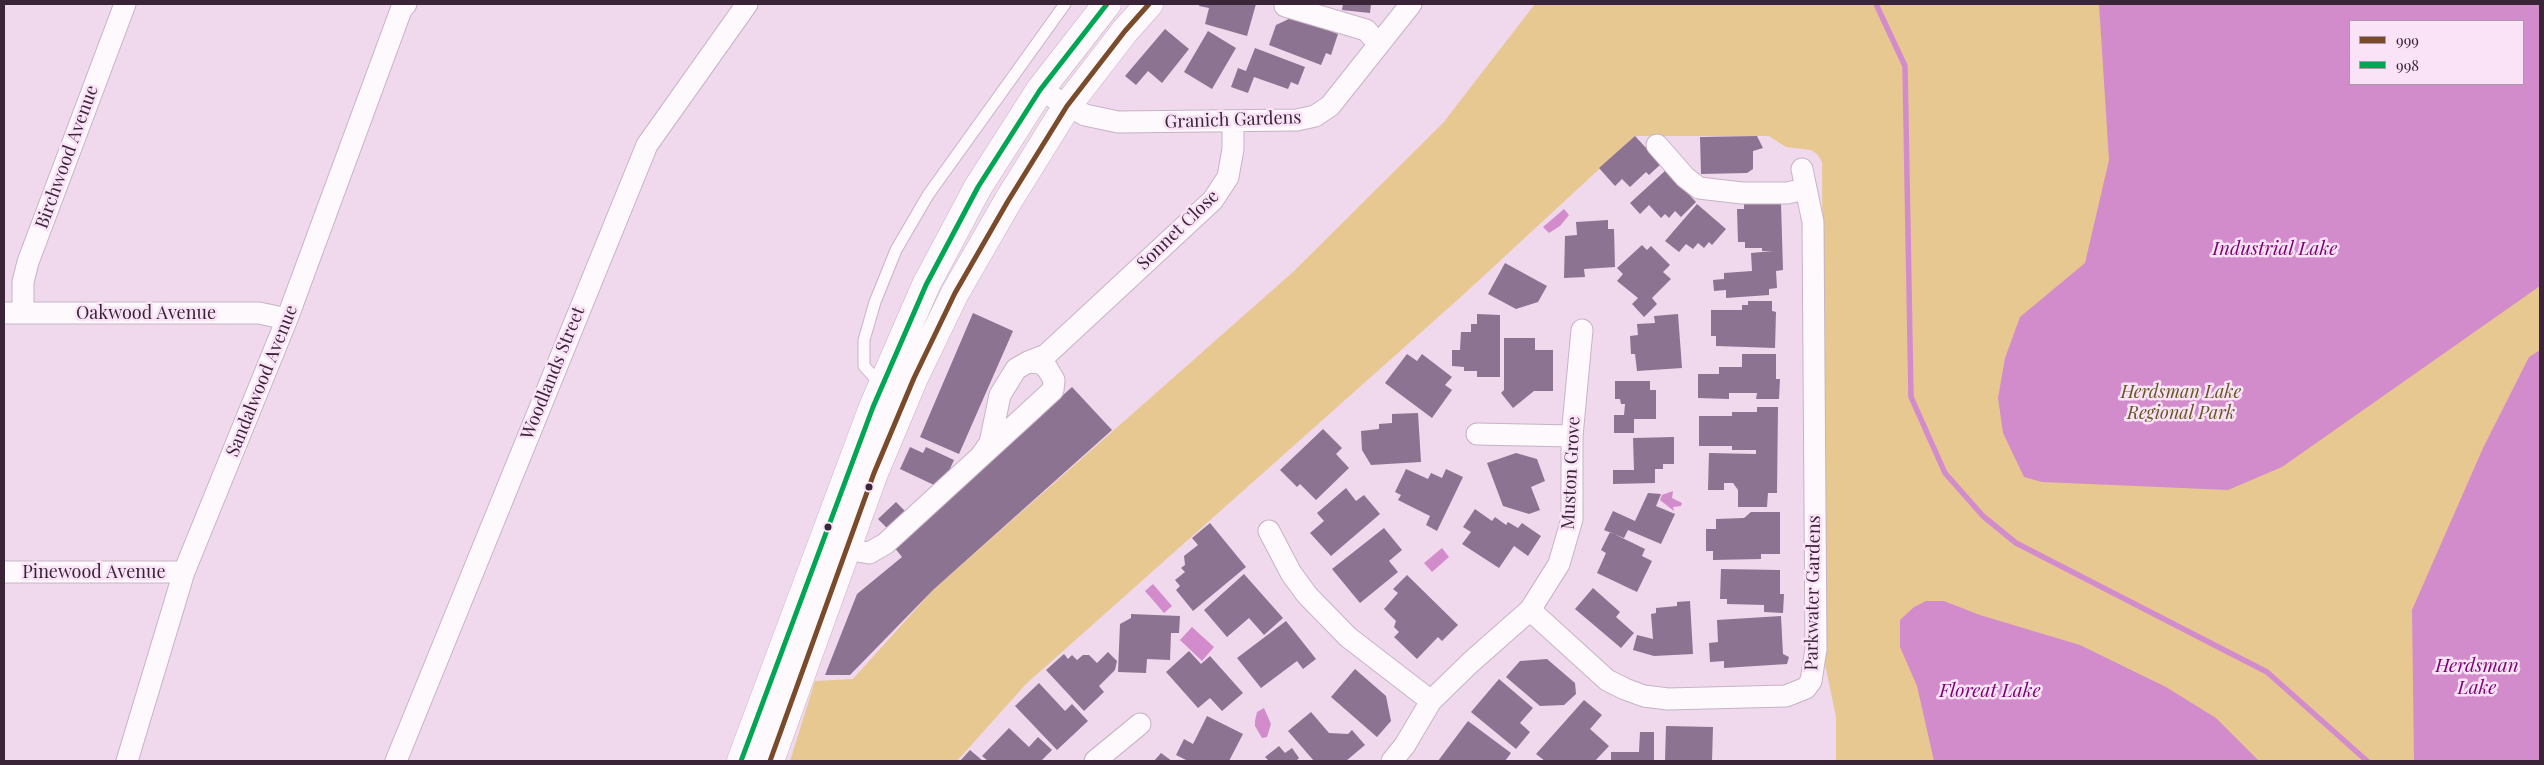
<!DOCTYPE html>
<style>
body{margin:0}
#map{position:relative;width:2544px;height:765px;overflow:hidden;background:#f0d8ed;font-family:"Playfair Display",serif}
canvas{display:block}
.frame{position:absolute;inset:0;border:5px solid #3a2437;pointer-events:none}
.legend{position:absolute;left:2349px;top:20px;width:175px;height:65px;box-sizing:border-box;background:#fae3f6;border:1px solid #ad97aa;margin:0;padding:6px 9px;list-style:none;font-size:15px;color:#3a2437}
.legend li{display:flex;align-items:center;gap:10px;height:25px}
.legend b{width:25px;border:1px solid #ad97aa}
</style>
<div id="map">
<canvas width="2544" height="765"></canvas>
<div class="frame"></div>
<ul class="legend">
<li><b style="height:6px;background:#7a4b2a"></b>999</li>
<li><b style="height:6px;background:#00a651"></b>998</li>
</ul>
</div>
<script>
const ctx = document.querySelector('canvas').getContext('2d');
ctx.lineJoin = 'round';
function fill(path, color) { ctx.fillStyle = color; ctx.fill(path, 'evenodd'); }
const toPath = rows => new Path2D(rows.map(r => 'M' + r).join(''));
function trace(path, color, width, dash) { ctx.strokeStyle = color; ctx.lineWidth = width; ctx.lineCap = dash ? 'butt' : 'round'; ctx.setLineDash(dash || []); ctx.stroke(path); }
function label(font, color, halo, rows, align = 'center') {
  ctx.font = font + ' "Playfair Display",serif'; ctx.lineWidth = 5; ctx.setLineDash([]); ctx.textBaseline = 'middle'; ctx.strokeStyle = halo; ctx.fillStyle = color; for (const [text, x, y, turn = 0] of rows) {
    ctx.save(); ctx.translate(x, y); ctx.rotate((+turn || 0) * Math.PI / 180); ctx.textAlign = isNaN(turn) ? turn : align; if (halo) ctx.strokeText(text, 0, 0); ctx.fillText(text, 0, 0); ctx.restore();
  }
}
fill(toPath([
 [1535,4,2540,4,2540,761,1836,761,1836,717,1825,664,1822,162,1817,154,1811,150,1786,147,1769,136,1635,136,1463,295,1026,684,957,761,790,761,815,681,853,679,933,590,1293,272,1443,123],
 [2350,21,2523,21,2523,84,2350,84]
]), '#e7c891');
fill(toPath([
 [2099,4,2540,4,2540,286,2282,467,2228,490,2042,482,2024,477,2003,433,1998,398,2005,358,2020,317,2085,263,2109,160],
 [2523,21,2523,84,2350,84,2350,21],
 [1564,209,1569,215,1560,226,1549,233,1543,227],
 [2540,350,2540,761,2414,761,2412,610,2483,448,2529,357],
 [1673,491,1672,498,1682,503,1681,506,1673,507,1674,511,1660,500,1662,495],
 [1442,548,1449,557,1432,572,1424,563],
 [1153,584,1172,606,1164,613,1145,591],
 [1926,601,1944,601,1980,615,2080,645,2166,687,2216,718,2259,761,1934,761,1917,686,1900,647,1900,620,1914,607],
 [1192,627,1214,647,1202,661,1180,640],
 [1264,708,1271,724,1267,737,1262,738,1255,726,1255,721,1257,712]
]), '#d38ccb');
trace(toPath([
 [1876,4,1905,66,1911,397,1945,473,1983,516,2016,543,2267,672,2367,761]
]), '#d38ccb', 5.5);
fill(toPath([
 [1200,4,1256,4,1247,36,1205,24,1209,8,1199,6],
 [1343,4,1371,4,1370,13,1342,10],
 [1293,17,1338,34,1331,55,1326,53,1321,65,1269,45,1276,25],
 [1165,29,1189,49,1162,83,1148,71,1136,85,1125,76],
 [1208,31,1236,48,1212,89,1184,72],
 [1255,48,1305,67,1298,85,1291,82,1288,89,1254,77,1248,93,1231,87,1238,68,1246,71],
 [1635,136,1661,164,1649,175,1646,172,1630,187,1622,179,1615,186,1599,168],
 [1757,136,1763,148,1753,151,1753,169,1747,173,1701,174,1700,137],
 [1666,170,1696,202,1681,217,1675,211,1669,218,1665,214,1661,218,1649,205,1640,214,1630,203],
 [1697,204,1726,229,1712,245,1709,242,1704,248,1698,243,1693,249,1686,244,1679,252,1665,241],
 [1744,204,1781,204,1783,270,1776,271,1777,288,1769,289,1769,295,1726,298,1726,290,1714,291,1713,280,1724,279,1724,273,1752,271,1751,253,1773,251,1762,251,1762,248,1745,248,1745,242,1738,242,1737,209,1744,209],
 [1608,220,1608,229,1614,229,1615,267,1584,269,1585,277,1564,278,1565,236,1577,235,1576,222],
 [1642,245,1647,250,1651,246,1670,265,1663,272,1671,279,1652,298,1657,304,1644,317,1632,304,1638,298,1617,281,1623,274,1617,268],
 [1505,263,1547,286,1538,302,1516,309,1488,294],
 [1748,301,1772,301,1772,311,1776,312,1775,348,1716,346,1716,336,1711,336,1711,310,1742,310,1742,305,1748,305],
 [973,313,1013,331,959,454,920,437],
 [1477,314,1500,315,1500,377,1477,377,1477,371,1464,371,1464,367,1452,366,1452,350,1460,350,1461,332,1471,332,1471,324,1477,324],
 [1678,314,1682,368,1637,371,1635,354,1631,354,1630,336,1638,335,1637,324,1655,323,1654,316],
 [1504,338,1535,338,1535,350,1553,350,1553,391,1534,391,1513,408,1501,393,1504,390],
 [1407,354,1417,361,1422,354,1452,377,1445,385,1452,390,1432,418,1385,383],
 [1742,354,1776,354,1776,379,1780,379,1779,399,1756,399,1757,393,1729,393,1729,399,1698,398,1698,374,1719,374,1719,367,1742,367],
 [1615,381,1650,381,1650,390,1656,390,1656,419,1634,419,1634,433,1614,433,1614,415,1624,415,1625,404,1621,404,1620,399,1615,399],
 [1072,387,1112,430,933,590,850,675,825,675,857,594,902,557,894,547],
 [1757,407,1778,407,1777,493,1768,493,1767,507,1738,507,1738,490,1733,483,1724,483,1724,490,1708,490,1709,453,1756,454,1756,450,1732,450,1732,446,1699,446,1699,416,1732,416,1732,412,1757,412],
 [1418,413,1421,462,1371,465,1362,450,1361,431,1379,429,1379,424,1392,423,1392,414],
 [1323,429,1342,448,1336,454,1349,468,1316,500,1300,484,1297,487,1280,470],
 [1674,437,1674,464,1663,464,1663,469,1655,469,1655,483,1613,484,1613,470,1634,470,1633,438],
 [910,447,923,453,926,447,954,460,949,471,934,485,900,469],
 [1516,453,1537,459,1545,481,1531,487,1540,510,1529,514,1503,506,1487,463],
 [1406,469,1428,479,1431,473,1442,478,1446,469,1463,477,1437,531,1426,525,1430,516,1398,500,1401,495,1395,492],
 [1346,488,1356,501,1364,495,1380,514,1331,556,1310,533,1324,521,1317,513],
 [1648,493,1661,494,1656,506,1675,514,1661,544,1628,530,1624,538,1604,530,1613,511,1635,521],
 [896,502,905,511,887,528,878,519],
 [1475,509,1492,521,1495,517,1506,525,1508,522,1518,528,1522,523,1541,536,1528,556,1514,546,1499,568,1462,544,1471,532,1463,527],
 [1751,512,1780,512,1780,554,1761,554,1761,559,1713,560,1713,551,1706,551,1706,529,1716,529,1716,519,1744,518],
 [1210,523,1246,567,1193,611,1176,590,1180,586,1175,580,1185,572,1181,568,1185,565,1184,556,1198,545,1192,538],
 [1384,528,1402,550,1389,561,1398,572,1360,603,1332,569],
 [1610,532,1645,549,1642,556,1652,561,1637,592,1597,573,1606,553,1601,550],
 [1721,569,1780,570,1780,594,1784,594,1783,613,1764,612,1764,605,1727,604,1727,599,1720,599],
 [1244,574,1283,618,1264,635,1249,618,1227,637,1204,610],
 [1407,575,1458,625,1442,641,1438,637,1417,659,1394,637,1399,632,1394,627,1396,621,1384,609,1398,593,1393,589],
 [1593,588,1620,612,1616,617,1634,633,1621,648,1575,609],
 [1690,601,1693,654,1654,656,1633,650,1637,635,1653,639,1651,614,1656,613,1656,608,1677,606,1677,602],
 [1131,614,1180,616,1179,633,1171,633,1170,660,1147,659,1146,673,1118,672,1120,624,1131,618],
 [1781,616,1783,654,1789,657,1787,664,1724,668,1724,661,1710,662,1709,643,1718,642,1717,620],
 [1286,621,1316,659,1303,669,1297,661,1261,688,1237,658],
 [1189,651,1201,664,1210,656,1243,693,1222,711,1210,698,1198,708,1166,672],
 [1108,652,1117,661,1115,670,1099,686,1104,692,1084,711,1046,670,1064,654,1068,659,1072,655,1077,660,1083,655,1089,655,1097,663],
 [1547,659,1575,683,1576,694,1564,705,1540,706,1506,677,1520,661],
 [1355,669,1386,696,1391,721,1377,737,1331,697],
 [1499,679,1533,708,1520,723,1530,732,1516,749,1471,712],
 [1039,683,1065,711,1072,704,1088,721,1057,750,1015,706],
 [1584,700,1602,715,1590,729,1609,746,1595,761,1545,761,1536,754],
 [1311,712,1329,733,1348,734,1352,730,1365,745,1346,761,1314,761,1288,731],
 [1207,716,1243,734,1229,761,1188,761,1176,755,1184,739,1193,744],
 [1468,721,1511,753,1505,761,1438,761],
 [1666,726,1713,727,1712,761,1665,761],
 [1009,728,1029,747,1038,737,1052,750,1041,761,988,761,982,756],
 [1640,732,1654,732,1654,761,1611,761,1611,752,1639,752],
 [1279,746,1285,753,1292,748,1299,758,1296,761,1269,761,1265,757],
 [970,750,983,761,960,761],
 [1161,753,1172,761,1154,761]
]), '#8c7391');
const lane = toPath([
 [882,386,864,366,864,340,875,302,896,250,928,195,1065,4]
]);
const street = toPath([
 [1285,6,1366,30,1379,44],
 [1040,90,1085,115,1118,122,1297,120,1315,116,1330,106,1411,4],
 [1657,145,1685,177,1699,188,1742,193,1787,193,1805,189],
 [4,313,259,313,287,319],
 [23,313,23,282,28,262,125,4],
 [1028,362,1046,355,1213,200,1228,177,1233,149,1233,121],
 [1477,434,1572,436],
 [1269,531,1291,573,1307,595,1348,637,1431,701],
 [846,549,869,553,885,544,980,457,1027,414,1053,390,1054,380,1047,368,1040,363,1028,362,1016,369,1000,395,990,443,980,457],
 [4,572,184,572],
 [1530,610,1607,680,1625,689,1644,696,1668,699,1786,696,1806,688,1811,681,1816,649,1813,222,1802,169],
 [127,761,184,572,287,319,401,10,406,4],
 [396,761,647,145,747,4],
 [1095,761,1140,724],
 [1392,761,1405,745,1431,701,1471,662,1530,610,1559,564,1572,519,1572,436,1582,330]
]);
const primary = toPath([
 [741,761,873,407,926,285,978,187,1040,90,1107,4],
 [770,761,874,473,914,378,955,293,1008,201,1067,106,1125,31,1149,4]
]);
trace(lane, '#c7b3c5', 13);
trace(street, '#c7b3c5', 23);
trace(primary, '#c7b3c5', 29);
trace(lane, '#fdf9fc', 11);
trace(street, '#fdf9fc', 21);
trace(primary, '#fdf9fc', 28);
trace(toPath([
 [770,761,874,473,914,378,955,293,1008,201,1067,106,1125,31,1149,4]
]), '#7a4b2a', 5);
trace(toPath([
 [741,761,873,407,926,285,978,187,1040,90,1107,4]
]), '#00a651', 5);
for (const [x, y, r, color] of [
 [869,487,4.5,"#3a2437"],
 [828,527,4.5,"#3a2437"]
]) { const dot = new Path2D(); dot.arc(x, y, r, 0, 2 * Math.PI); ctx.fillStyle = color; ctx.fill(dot); trace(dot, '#fae3f6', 2); }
label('18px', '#3a2437', '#fae3f6', [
 ["Granich Gardens",1233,120,-2],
 ["Birchwood Avenue",67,157,-70],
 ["Sonnet Close",1178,230,-44],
 ["Oakwood Avenue",146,313],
 ["Woodlands Street",553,373,-68],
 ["Sandalwood Avenue",262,381,-68],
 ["Muston Grove",1571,473,-87],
 ["Pinewood Avenue",94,572],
 ["Parkwater Gardens",1813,593,-89]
]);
label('italic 18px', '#665621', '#fae3f6', [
 ["Herdsman Lake",2181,392],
 ["Regional Park",2181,413]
]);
label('italic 19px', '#7d0075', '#fae3f6', [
 ["Industrial Lake",2275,249],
 ["Herdsman",2477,666],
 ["Lake",2477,688],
 ["Floreat Lake",1990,691]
]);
</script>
